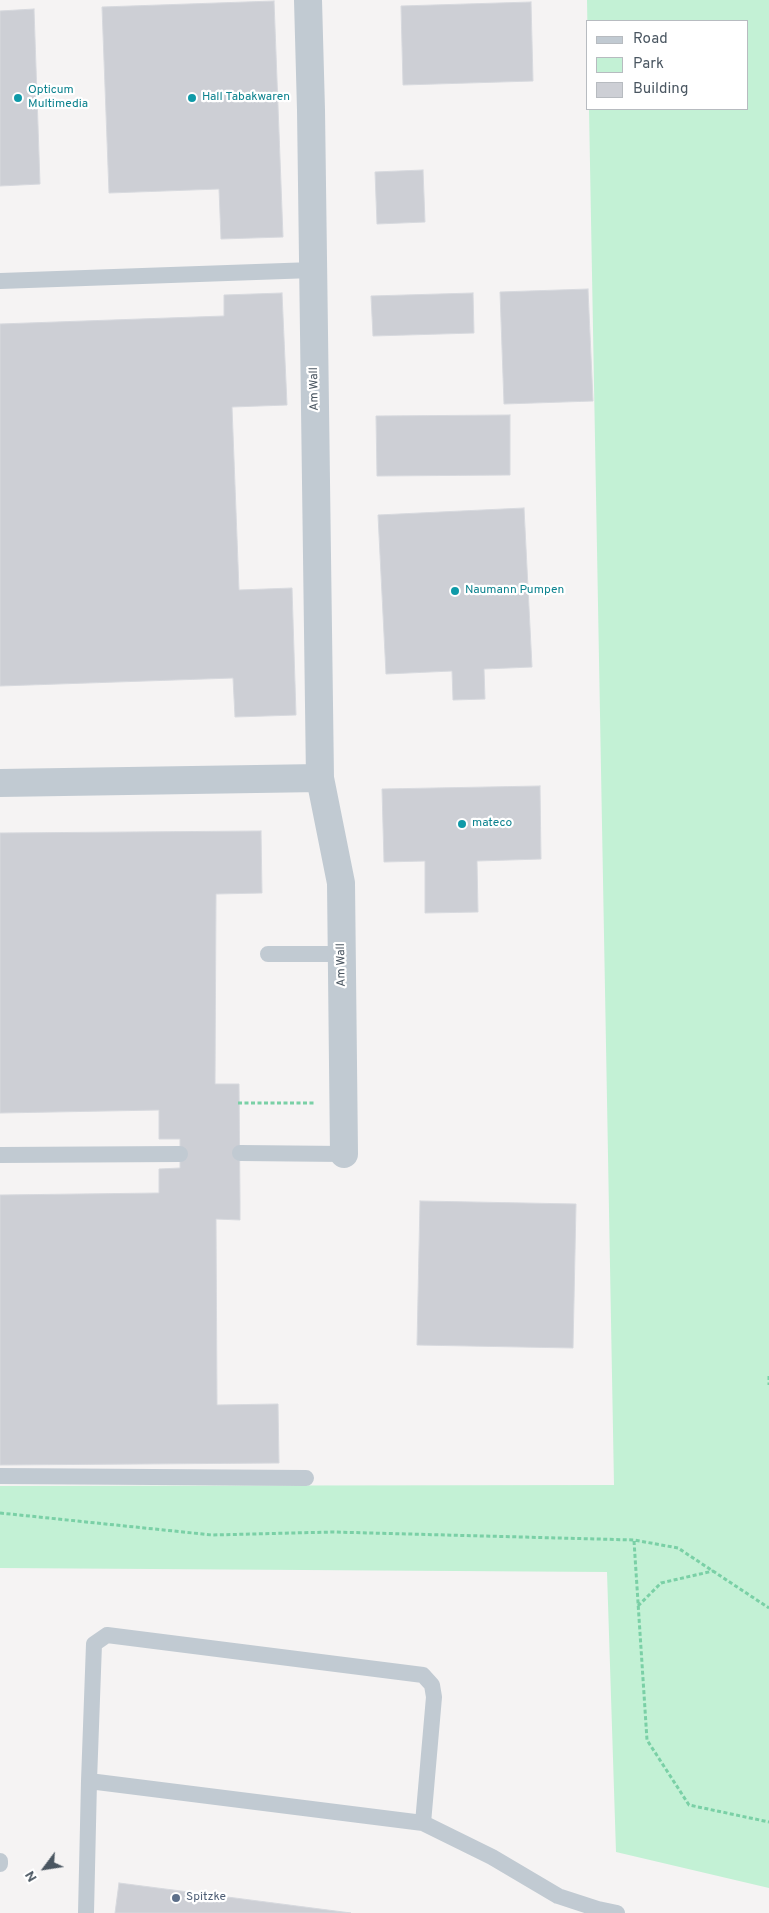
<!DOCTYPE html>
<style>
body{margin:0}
#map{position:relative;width:769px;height:1913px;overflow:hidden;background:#f5f3f3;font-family:Overpass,sans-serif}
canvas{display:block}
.legend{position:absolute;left:586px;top:20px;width:162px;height:90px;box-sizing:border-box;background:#fff;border:1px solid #b7bbc0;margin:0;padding:6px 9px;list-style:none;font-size:15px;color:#4a5661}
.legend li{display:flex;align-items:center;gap:10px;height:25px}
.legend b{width:25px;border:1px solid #b7bbc0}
.north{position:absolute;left:20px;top:1843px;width:50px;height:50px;-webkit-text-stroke:4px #fff;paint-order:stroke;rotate:239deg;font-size:14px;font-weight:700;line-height:20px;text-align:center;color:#4a5661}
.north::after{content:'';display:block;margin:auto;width:18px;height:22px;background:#4a5661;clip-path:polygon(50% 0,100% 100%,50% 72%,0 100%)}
</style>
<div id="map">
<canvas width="769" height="1913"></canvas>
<ul class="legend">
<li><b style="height:6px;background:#c1cad2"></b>Road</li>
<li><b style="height:14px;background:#c3f1d5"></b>Park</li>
<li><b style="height:14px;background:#cdcfd5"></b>Building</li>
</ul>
<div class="north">N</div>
</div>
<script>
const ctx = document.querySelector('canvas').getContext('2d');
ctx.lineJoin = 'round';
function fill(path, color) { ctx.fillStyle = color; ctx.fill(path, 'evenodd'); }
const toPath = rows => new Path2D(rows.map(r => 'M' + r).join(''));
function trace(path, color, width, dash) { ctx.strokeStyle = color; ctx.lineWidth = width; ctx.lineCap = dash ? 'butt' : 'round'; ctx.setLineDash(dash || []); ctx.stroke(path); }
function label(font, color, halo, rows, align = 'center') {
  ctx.font = font + ' Overpass,sans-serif'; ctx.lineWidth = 4.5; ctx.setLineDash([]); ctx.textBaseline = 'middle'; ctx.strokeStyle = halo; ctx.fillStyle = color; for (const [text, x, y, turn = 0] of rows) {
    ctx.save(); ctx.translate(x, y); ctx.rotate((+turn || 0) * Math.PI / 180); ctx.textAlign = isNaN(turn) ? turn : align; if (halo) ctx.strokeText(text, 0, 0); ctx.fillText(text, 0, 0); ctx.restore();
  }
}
fill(toPath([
 [587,0,769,0,769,1888,616,1852,607,1572,0,1568,0,1486,614,1485,589,109,748,109,748,21,588,21,588,62]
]), '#c3f1d5');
const building = toPath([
 [274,1,283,237,221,239,219,189,109,193,102,7,274,1],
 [531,2,533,81,403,85,401,6,531,2],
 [34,9,40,184,0,186,0,11,34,9],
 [423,170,425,222,377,224,375,172,423,170],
 [588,289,593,401,504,404,500,292,588,289],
 [282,293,287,405,232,407,239,590,292,588,296,715,235,717,233,678,0,686,0,324,224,316,224,295,282,293],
 [473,293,474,333,373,336,371,296,473,293],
 [510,415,510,475,377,476,376,416,510,415],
 [524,508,532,667,484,669,485,699,453,700,452,671,386,674,378,515,524,508],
 [540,786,541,859,477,861,478,912,425,913,425,861,384,862,382,789,540,786],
 [261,831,262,893,216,894,215,1084,239,1084,240,1202,240,1220,216,1219,217,1405,278,1404,279,1463,0,1465,0,1195,159,1193,159,1169,180,1168,180,1139,159,1139,159,1110,0,1113,0,833,261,831],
 [420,1201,576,1204,573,1348,417,1345,420,1201],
 [119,1883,351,1913,115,1913,119,1883]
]);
fill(building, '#cdcfd5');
trace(building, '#d7d9de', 1);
trace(toPath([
 [238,1103,315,1103],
 [769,1376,769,1385],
 [0,1513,212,1535,333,1532,634,1540,678,1548,769,1608],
 [634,1541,647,1740,689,1805,769,1822],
 [638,1606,661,1583,713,1571]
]), '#7ad0a6', 3, [4, 2.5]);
trace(toPath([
 [0,281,313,270],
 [268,954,342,954],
 [240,1153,344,1154],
 [0,1155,180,1154],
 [0,1476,306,1478],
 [89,1781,94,1644,107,1635,423,1675,432,1685,434,1697,423,1823],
 [0,1864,0,1861],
 [86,1913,89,1781,423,1823,492,1857,558,1896,598,1909,617,1913]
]), '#c1cad2', 16);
trace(toPath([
 [308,0,311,110,320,778,341,883,344,1154],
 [0,783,320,778]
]), '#c1cad2', 28);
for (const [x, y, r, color] of [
 [18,98,5,"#0f9aa8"],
 [192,98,5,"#0f9aa8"],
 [455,591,5,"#0f9aa8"],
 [462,824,5,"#0f9aa8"],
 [176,1898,5,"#5c6f8a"]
]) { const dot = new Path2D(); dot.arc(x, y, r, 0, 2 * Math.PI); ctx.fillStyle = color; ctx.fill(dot); trace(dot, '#fff', 2); }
label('12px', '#0d838f', '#fff', [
 ["Opticum",28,91],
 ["Multimedia",28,105],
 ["Hall Tabakwaren",202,98],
 ["Naumann Pumpen",465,591],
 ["mateco",472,824]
], 'left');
label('12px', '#4a5661', '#fff', [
 ["Am Wall",315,389,-91],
 ["Am Wall",342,965,-91]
]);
label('12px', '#4e5e75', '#fff', [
 ["Spitzke",186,1898]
], 'left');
</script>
